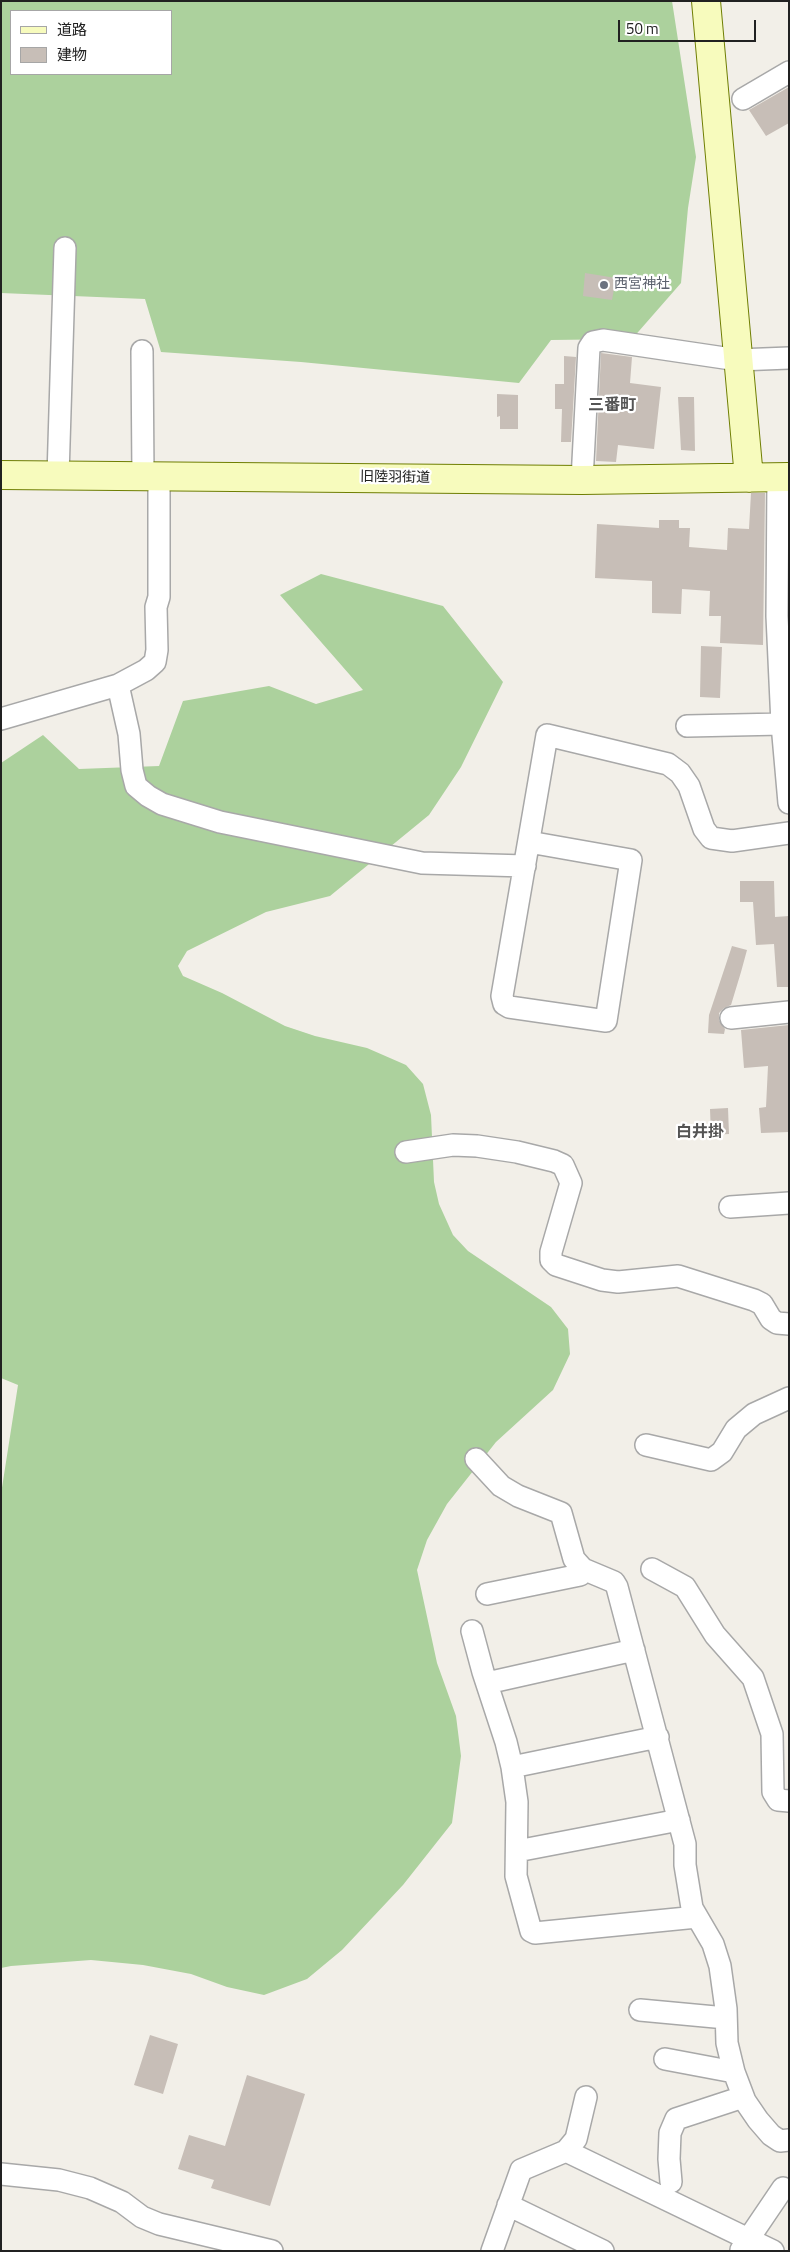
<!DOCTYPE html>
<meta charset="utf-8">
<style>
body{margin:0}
#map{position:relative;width:790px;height:2252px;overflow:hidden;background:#f2efe8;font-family:"Titillium Web","Noto Sans JP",sans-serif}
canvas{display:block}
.frame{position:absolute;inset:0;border:2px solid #212121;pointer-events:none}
.legend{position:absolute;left:10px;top:10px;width:162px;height:65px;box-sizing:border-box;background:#fff;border:1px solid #a6a6a6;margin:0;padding:6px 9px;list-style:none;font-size:15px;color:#212121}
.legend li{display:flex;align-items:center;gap:10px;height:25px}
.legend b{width:25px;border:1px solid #a6a6a6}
.scale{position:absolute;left:618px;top:20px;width:138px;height:22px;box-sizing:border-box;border:2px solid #212121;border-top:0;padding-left:6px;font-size:15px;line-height:18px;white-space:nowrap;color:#212121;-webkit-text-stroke:4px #fff;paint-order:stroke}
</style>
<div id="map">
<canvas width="790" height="2252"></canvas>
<div class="frame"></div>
<ul class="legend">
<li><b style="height:6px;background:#f7fbbd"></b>道路</li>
<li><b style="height:14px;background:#c7beb7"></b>建物</li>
</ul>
<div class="scale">50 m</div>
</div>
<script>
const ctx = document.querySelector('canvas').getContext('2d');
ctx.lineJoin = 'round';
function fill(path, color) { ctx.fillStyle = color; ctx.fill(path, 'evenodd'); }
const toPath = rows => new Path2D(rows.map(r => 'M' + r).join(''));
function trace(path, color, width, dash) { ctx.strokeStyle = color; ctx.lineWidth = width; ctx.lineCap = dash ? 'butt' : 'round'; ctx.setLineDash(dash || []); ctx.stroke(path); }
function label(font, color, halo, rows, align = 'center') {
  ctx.font = font + ' "Titillium Web","Noto Sans JP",sans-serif'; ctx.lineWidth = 4.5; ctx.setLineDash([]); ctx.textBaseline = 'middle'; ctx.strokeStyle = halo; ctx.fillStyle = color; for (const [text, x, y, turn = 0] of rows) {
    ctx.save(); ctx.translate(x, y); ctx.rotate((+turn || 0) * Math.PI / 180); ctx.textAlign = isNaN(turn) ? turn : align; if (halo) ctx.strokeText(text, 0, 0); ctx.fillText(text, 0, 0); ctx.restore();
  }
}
fill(toPath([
 [1,1,672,1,696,157,688,208,681,283,632,339,551,340,519,383,301,362,161,352,145,299,1,293],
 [11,11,171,11,171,74,11,74],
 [321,574,443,606,503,682,461,767,429,815,330,896,266,912,187,951,178,966,183,976,222,993,285,1026,315,1036,367,1048,406,1065,423,1084,431,1115,434,1182,439,1204,453,1235,468,1251,551,1307,568,1329,570,1354,553,1390,496,1442,447,1504,427,1540,417,1570,437,1663,456,1716,461,1756,452,1823,403,1885,342,1950,307,1979,264,1995,227,1987,191,1974,143,1965,91,1960,11,1966,1,1968,1,1494,18,1385,1,1378,1,763,43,735,79,769,159,766,183,701,269,686,316,704,363,690,280,595]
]), '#acd19d');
fill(toPath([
 [789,87,789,123,766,136,749,110],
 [585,273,616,278,612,300,583,296],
 [601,353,632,357,630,383,661,387,654,449,618,445,616,462,596,461],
 [564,356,576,357,571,442,561,442,562,409,555,409,555,384,564,384],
 [497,394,518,395,518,429,500,429,500,416,497,417],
 [678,397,694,397,695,451,681,450],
 [751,493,765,493,763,645,720,643,721,616,709,616,710,591,682,589,681,614,652,613,652,581,595,578,597,524,659,528,659,520,679,520,679,528,690,528,689,547,727,550,728,528,749,529],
 [701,646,722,647,720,698,700,697],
 [740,881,774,881,775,917,789,916,789,987,777,987,774,944,756,945,753,902,740,902],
 [732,946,747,950,741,972,731,1005,724,1008,719,1013,719,1020,725,1029,724,1034,708,1033,709,1015],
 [789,1025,789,1132,761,1133,759,1108,766,1107,768,1066,744,1068,741,1030],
 [728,1108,729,1134,711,1135,710,1109],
 [150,2035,178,2044,163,2094,134,2085],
 [247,2075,305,2094,270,2206,211,2188,214,2180,178,2169,189,2135,225,2146]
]), '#c7beb7');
const street = toPath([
 [743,99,789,72],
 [142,351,143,476],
 [58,476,65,248],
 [778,477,777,616,782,724,789,803],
 [582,480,589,348,593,342,603,340,738,360,789,358],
 [118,685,129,734,132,770,136,786,148,796,162,804,220,822,422,863,525,866],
 [1,719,118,685,146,670,155,662,157,650,156,607,159,597,159,476],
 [687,726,782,724],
 [529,842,631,860,606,1021,509,1007,504,1004,502,996,547,735,668,764,680,773,689,786,704,829,711,838,732,841,789,833],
 [731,1018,789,1012],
 [406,1152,453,1145,477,1146,517,1152,554,1161,563,1165,571,1183,551,1252,551,1260,556,1265,602,1280,618,1282,678,1276,754,1300,762,1304,771,1319,777,1323,789,1324],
 [730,1207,789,1203],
 [646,1445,711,1460,722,1452,736,1429,754,1414,789,1398],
 [476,1459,501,1486,518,1496,561,1513,574,1559,583,1569,614,1582,617,1587,685,1844,685,1865,692,1908,713,1944,720,1966,726,2009,727,2043,734,2072,745,2101,758,2120,771,2135,780,2141,789,2140],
 [652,1569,685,1587,715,1635,753,1678,772,1734,773,1792,778,1800,789,1801],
 [487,1594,580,1575,583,1569],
 [472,1631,483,1672,506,1742,512,1767,517,1802,516,1876,531,1931,535,1933,697,1917],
 [487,1683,634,1650],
 [512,1767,658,1737],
 [517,1851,679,1820],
 [640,2010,726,2018],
 [665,2059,734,2072],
 [566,2151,773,2251],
 [1,2174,59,2180,90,2188,122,2202,142,2217,159,2224,272,2251],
 [671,2182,669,2159,670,2133,676,2119,743,2097],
 [508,2205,603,2251],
 [741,2250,783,2188],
 [492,2251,521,2170,566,2151,576,2139,586,2097]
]);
const secondary = toPath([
 [706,1,749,478],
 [1,475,582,480,789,477]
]);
trace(street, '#a8a8a8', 24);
trace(secondary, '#6f7e03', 30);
trace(street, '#fff', 21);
trace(secondary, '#f7fbbd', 28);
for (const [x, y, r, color] of [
 [604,285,5,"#6b7280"]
]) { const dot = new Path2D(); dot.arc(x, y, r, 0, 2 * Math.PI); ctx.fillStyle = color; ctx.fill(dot); trace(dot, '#fff', 2); }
label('14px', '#5b616d', '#fff', [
 ["西宮神社",614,285]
], 'left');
label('14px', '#212121', '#fff', [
 ["旧陸羽街道",395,478,1]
]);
label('bold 16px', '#545454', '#fff', [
 ["三番町",612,406],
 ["白井掛",700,1133]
]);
</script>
